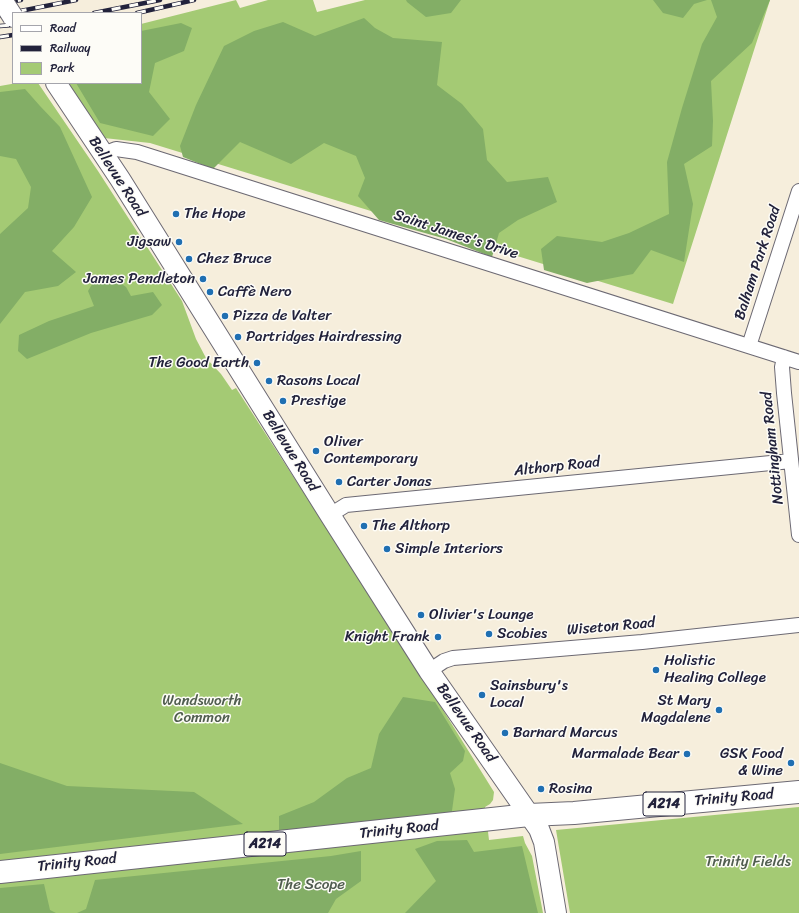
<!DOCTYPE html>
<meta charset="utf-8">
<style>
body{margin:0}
#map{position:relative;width:799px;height:913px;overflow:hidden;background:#f6eedc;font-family:Sriracha,sans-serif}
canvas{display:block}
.legend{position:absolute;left:12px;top:12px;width:130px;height:72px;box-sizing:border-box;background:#fdfcf7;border:1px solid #a5a5ac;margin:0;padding:5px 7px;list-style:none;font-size:12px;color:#22223b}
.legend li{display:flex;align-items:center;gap:8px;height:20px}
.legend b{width:20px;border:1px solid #a5a5ac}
</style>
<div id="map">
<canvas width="799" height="913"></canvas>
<ul class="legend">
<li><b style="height:5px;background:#fff"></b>Road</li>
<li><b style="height:5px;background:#22223b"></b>Railway</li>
<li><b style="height:11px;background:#a4ca74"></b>Park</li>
</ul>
</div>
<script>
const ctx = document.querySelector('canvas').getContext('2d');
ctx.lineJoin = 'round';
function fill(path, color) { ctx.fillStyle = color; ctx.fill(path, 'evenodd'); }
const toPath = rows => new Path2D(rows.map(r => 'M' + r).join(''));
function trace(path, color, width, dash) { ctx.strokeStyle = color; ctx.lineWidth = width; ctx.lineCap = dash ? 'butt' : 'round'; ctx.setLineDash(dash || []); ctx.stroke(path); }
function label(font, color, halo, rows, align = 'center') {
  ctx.font = font + ' Sriracha,sans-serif'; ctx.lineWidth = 3; ctx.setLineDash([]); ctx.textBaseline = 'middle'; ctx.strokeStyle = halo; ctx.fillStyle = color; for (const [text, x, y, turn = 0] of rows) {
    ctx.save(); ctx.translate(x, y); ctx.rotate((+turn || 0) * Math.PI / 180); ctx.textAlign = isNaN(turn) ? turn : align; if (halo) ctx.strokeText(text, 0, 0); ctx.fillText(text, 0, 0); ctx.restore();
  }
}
fill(toPath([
 [236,0,240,8,268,0,313,0,317,12,365,0,770,0,673,304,150,143,104,138,67,83,141,83,141,24],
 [17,83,38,83,98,171,182,301,196,339,206,358,221,374,232,390,236,388,415,665,494,792,493,800,490,804,485,807,489,840,523,836,525,843,532,856,543,913,0,913,0,86],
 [799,807,799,913,570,913,556,830]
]), '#a4ca74');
fill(toPath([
 [406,0,461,0,451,13,426,17,407,2],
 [653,0,707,0,694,4,683,18,663,13],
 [711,0,770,0,752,43,711,81,713,121,712,146,684,164,693,204,684,262,651,250,633,274,587,283,544,270,541,249,557,236,602,242,629,233,669,214,667,162,682,108,702,44,717,17],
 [364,18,375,28,393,38,442,42,437,85,462,104,483,129,487,160,507,182,548,177,557,202,518,220,499,233,492,257,446,239,379,220,358,196,365,178,356,156,324,143,291,164,240,142,213,169,183,157,180,146,196,105,224,46,254,31,283,22,315,36],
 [181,23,192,28,184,51,155,63,149,92,170,119,153,136,100,123,76,83,141,83,141,31],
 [25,89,40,106,60,127,92,197,74,227,52,251,76,272,58,286,25,292,0,324,0,234,28,208,31,187,16,159,0,156,0,92],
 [97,276,110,276,126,287,131,296,153,292,162,305,152,315,91,333,27,359,18,351,19,335,49,321,94,306,88,291],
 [403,697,435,702,465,751,463,761,450,773,455,789,451,818,279,831,279,816,314,802,347,778,371,768,379,734],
 [0,763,67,786,194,792,243,824,0,854],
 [467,840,474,852,522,846,538,913,405,913,436,881,415,849,437,841],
 [361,851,361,881,336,899,328,913,77,913,86,909,95,880,331,856],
 [44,884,50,910,56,913,0,913,0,888]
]), '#83ae66');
const minor = toPath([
 [103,154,116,149,137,152,799,362],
 [749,346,799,191],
 [784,357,782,367,784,393,799,535],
 [330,515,346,505,366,503,791,461],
 [429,671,444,661,453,658,642,642,799,625]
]);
const secondary = toPath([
 [56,83,120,179,330,515,429,671,539,829,544,842,556,913]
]);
const trunk = toPath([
 [0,872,529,815,574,813,799,792]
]);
trace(minor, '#6c6973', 16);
trace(secondary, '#6c6973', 22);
trace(trunk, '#6c6973', 24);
trace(minor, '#fff', 14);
trace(secondary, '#fff', 20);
trace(trunk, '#fff', 22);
const rail = toPath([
 [0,3,21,0],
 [94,13,160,0],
 [137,13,194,0],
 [0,15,76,0],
 [0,26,13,25],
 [0,37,13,35]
]);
trace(rail, '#22223b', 4.5);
trace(rail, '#fdfcf7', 3, [9]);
const secondaryBridge = toPath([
 [2,0,13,17]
]);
trace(secondaryBridge, '#6c6973', 22, []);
trace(secondaryBridge, '#fff', 20);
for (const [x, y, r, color] of [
 [176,214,4,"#1f6fb2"],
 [179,242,4,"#1f6fb2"],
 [189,259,4,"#1f6fb2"],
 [203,279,4,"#1f6fb2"],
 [210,292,4,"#1f6fb2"],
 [225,316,4,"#1f6fb2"],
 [238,337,4,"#1f6fb2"],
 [257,363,4,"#1f6fb2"],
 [269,381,4,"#1f6fb2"],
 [283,401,4,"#1f6fb2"],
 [316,451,4,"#1f6fb2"],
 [339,482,4,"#1f6fb2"],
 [364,526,4,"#1f6fb2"],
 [387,549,4,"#1f6fb2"],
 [421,615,4,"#1f6fb2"],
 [489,634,4,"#1f6fb2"],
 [438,637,4,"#1f6fb2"],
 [656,670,4,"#1f6fb2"],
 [482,695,4,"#1f6fb2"],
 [719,710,4,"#1f6fb2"],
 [505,733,4,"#1f6fb2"],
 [687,754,4,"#1f6fb2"],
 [791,763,4,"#1f6fb2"],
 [541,789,4,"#1f6fb2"]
]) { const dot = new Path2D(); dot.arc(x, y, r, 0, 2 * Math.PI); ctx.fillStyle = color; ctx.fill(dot); trace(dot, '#fdfcf7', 1.5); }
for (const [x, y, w] of [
 [664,804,42],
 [265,844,42]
]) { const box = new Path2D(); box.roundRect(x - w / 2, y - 12, w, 24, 3); ctx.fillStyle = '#fdfcf7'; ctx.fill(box); trace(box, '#22223b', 1); }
label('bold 14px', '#22223b', null, [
 ["A214",664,804],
 ["A214",265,844]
]);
label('15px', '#22223b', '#fdfcf7', [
 ["Bellevue Road",117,177,57],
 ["Saint James's Drive",456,235,18],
 ["Balham Park Road",758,263,-72],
 ["Nottingham Road",773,448,-96],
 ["Bellevue Road",290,451,58],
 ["Althorp Road",557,467,-6],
 ["Wiseton Road",611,627,-5],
 ["Bellevue Road",466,723,55],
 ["Trinity Road",734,798,-5],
 ["Trinity Road",399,830,-6],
 ["Trinity Road",77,863,-6]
]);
label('15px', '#22223b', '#fdfcf7', [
 ["The Hope",184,214],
 ["Jigsaw",171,242,"right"],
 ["Chez Bruce",197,259],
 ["James Pendleton",195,279,"right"],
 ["Caffè Nero",218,292],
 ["Pizza de Valter",233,316],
 ["Partridges Hairdressing",246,337],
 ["The Good Earth",249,363,"right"],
 ["Rasons Local",277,381],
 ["Prestige",291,401],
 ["Oliver",324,442],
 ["Contemporary",324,459],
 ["Carter Jonas",347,482],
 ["The Althorp",372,526],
 ["Simple Interiors",395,549],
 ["Olivier's Lounge",429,615],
 ["Scobies",497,634],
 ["Knight Frank",430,637,"right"],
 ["Holistic",664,661],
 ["Healing College",664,678],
 ["Sainsbury's",490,686],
 ["Local",490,703],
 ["St Mary",711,701,"right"],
 ["Magdalene",711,718,"right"],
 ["Barnard Marcus",513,733],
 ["Marmalade Bear",679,754,"right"],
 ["GSK Food",783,754,"right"],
 ["& Wine",783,771,"right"],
 ["Rosina",549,789]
], 'left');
label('15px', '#505d4f', '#fdfcf7', [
 ["Wandsworth",202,701],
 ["Common",202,718],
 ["Trinity Fields",748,862],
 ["The Scope",311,885]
]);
</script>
